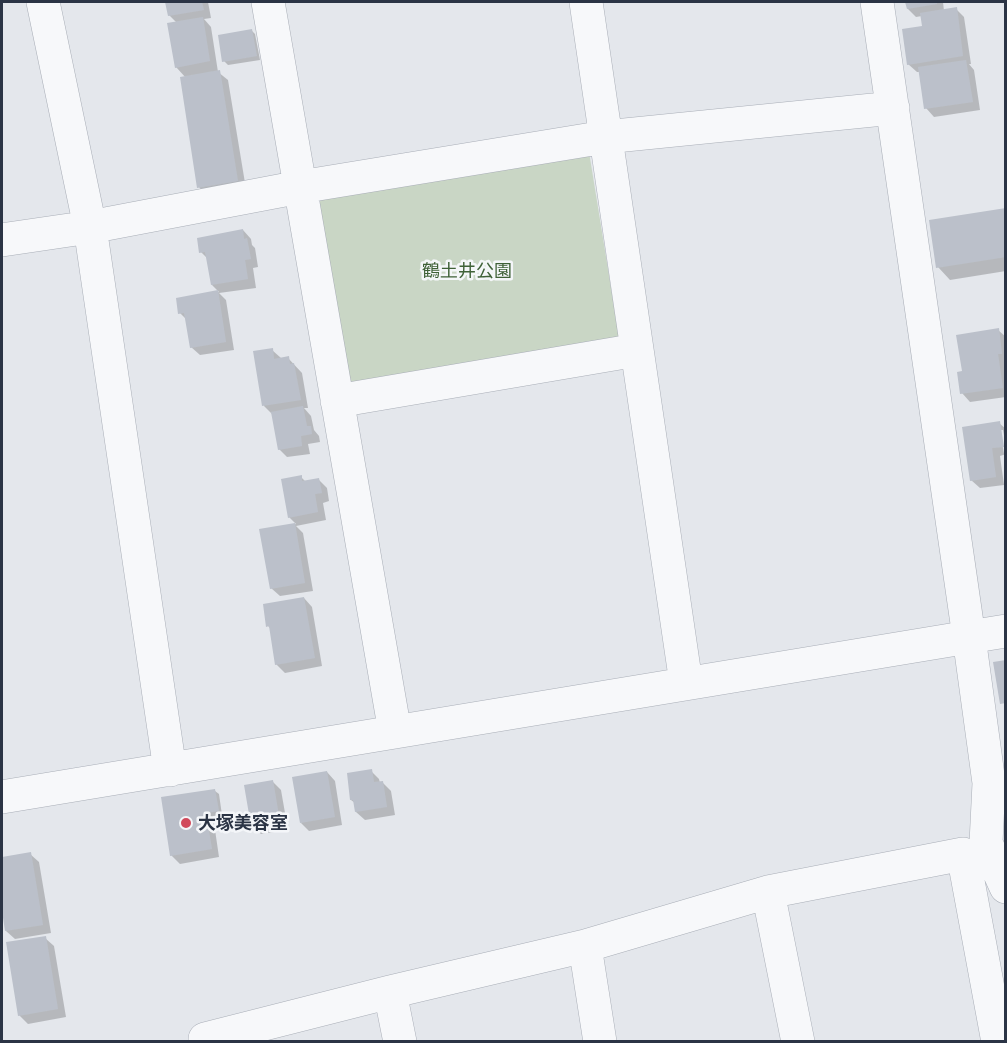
<!DOCTYPE html>
<meta charset="utf-8">
<style>
body{margin:0}
#map{position:relative;width:1007px;height:1043px;overflow:hidden;background:#e4e7ec;font-family:Barlow,sans-serif}
canvas{display:block}
.frame{position:absolute;inset:0;border:3px solid #2b3445;pointer-events:none}
</style>
<div id="map">
<canvas width="1007" height="1043"></canvas>
<div class="frame"></div>
</div>
<script>
const ctx = document.querySelector('canvas').getContext('2d');
ctx.lineJoin = 'round';
function fill(path, color) { ctx.fillStyle = color; ctx.fill(path, 'evenodd'); }
const toPath = rows => new Path2D(rows.map(r => 'M' + r).join(''));
function trace(path, color, width, dash) { ctx.strokeStyle = color; ctx.lineWidth = width; ctx.lineCap = dash ? 'butt' : 'round'; ctx.setLineDash(dash || []); ctx.stroke(path); }
function label(font, color, halo, rows, align = 'center') {
  ctx.font = font + ' Barlow,"Noto Sans JP",sans-serif'; ctx.lineWidth = 5; ctx.setLineDash([]); ctx.textBaseline = 'middle'; ctx.strokeStyle = halo; ctx.fillStyle = color; for (const [text, x, y, turn = 0] of rows) {
    ctx.save(); ctx.translate(x, y); ctx.rotate((+turn || 0) * Math.PI / 180); ctx.textAlign = isNaN(turn) ? turn : align; if (halo) ctx.strokeText(text, 0, 0); ctx.fillText(text, 0, 0); ctx.restore();
  }
}
fill(toPath([
 [589,152,620,343,346,389,315,198]
]), '#c9d6c5');
fill(toPath([
 [167,2,208,2,211,18,204,19,211,27,218,72,228,80,246,189,207,196,199,187,186,78,176,67,177,23,169,15],
 [907,2,943,2,944,11,956,9,964,17,971,64,969,64,974,70,980,110,934,117,926,108,920,72,917,72,908,64,924,27,922,16,916,17,908,9],
 [251,30,255,34,260,60,228,65,224,61],
 [1006,210,1006,271,950,280,938,267],
 [243,230,251,239,252,245,255,248,258,267,253,268,256,288,219,293,226,300,234,350,200,355,191,347,187,320,180,313,177,299,219,292,212,285,208,259,201,252],
 [998,330,1006,337,1006,397,970,402,962,393,963,372],
 [272,350,281,358,288,358,302,373,308,408,304,408,311,416,314,430,319,436,320,442,308,444,310,454,287,457,279,449,272,414,264,406],
 [999,423,1006,429,1006,446,1003,430,1000,430,1004,454,1006,454,1000,456,1004,485,980,488,971,480],
 [301,477,306,482,319,480,327,488,329,501,323,503,326,520,296,526,303,533,313,591,280,596,271,588,261,530,296,524,289,517],
 [304,598,312,607,322,666,285,673,276,664,271,629,268,626],
 [371,771,379,779,380,783,383,783,391,791,395,815,365,820,356,812,355,803,351,800],
 [327,772,335,781,342,825,309,831,301,823],
 [273,782,281,790,288,830,261,834,252,826],
 [215,791,219,794,222,815,213,816,219,857,180,864,171,855],
 [30,854,39,862,51,933,15,939,6,931,2,902,2,859],
 [45,938,54,946,66,1017,28,1024,19,1015]
]), '#0003');
fill(toPath([
 [165,2,202,2,204,10,168,16],
 [905,2,937,2,937,4,907,9],
 [957,7,963,56,907,65,902,29,922,26,920,13],
 [203,17,210,61,175,68,167,23],
 [252,29,257,56,222,62,218,35],
 [966,60,973,102,924,109,918,67],
 [220,70,238,181,197,188,180,77],
 [1006,208,1006,257,936,268,929,220],
 [243,229,244,239,247,238,251,259,245,260,248,279,211,285,205,252,199,253,197,238],
 [218,290,226,342,190,348,184,313,178,314,176,298],
 [999,328,1002,354,998,354,1003,388,960,394,957,372,962,371,956,335],
 [273,348,274,359,289,356,290,364,294,363,301,400,262,406,253,351],
 [303,406,307,426,311,426,312,434,301,436,302,446,278,450,271,412],
 [1000,421,1004,447,992,448,996,477,970,481,962,427],
 [302,475,302,481,319,478,322,493,315,494,318,512,288,518,281,479],
 [295,523,305,583,270,589,259,529],
 [304,597,315,658,275,665,269,626,266,627,263,604],
 [1006,660,1006,703,1000,704,993,662],
 [372,769,374,782,383,781,387,807,355,812,353,800,350,800,347,773],
 [327,771,335,817,300,823,292,777],
 [273,780,280,822,251,826,244,785],
 [215,789,219,811,206,813,212,849,170,856,161,797],
 [31,852,43,925,5,931,2,911,2,857],
 [46,936,58,1009,18,1016,6,942]
]), '#bbc0ca');
const street = toPath([
 [43,2,90,227,170,770],
 [268,2,395,732],
 [586,2,686,683],
 [2,240,90,227,300,187,605,137,893,108],
 [337,401,637,350],
 [1006,631,969,637,989,783,986,843,1006,887],
 [2,797,969,637,877,2],
 [768,892,798,1042],
 [585,946,600,1042],
 [390,992,400,1042],
 [205,1042,205,1039,390,992,585,946,768,892,963,854,998,1042]
]);
trace(street, '#a9aeb7', 34);
trace(street, '#f7f8fa', 33);
for (const [x, y, r, color] of [
 [186,823,6,"#d1495b"]
]) { const dot = new Path2D(); dot.arc(x, y, r, 0, 2 * Math.PI); ctx.fillStyle = color; ctx.fill(dot); trace(dot, '#f4f6f9', 2); }
label('18px', '#3f6138', '#f4f6f9', [
 ["鶴土井公園",467,271]
]);
label('bold 18px', '#2b3445', '#f4f6f9', [
 ["大塚美容室",198,823]
], 'left');
</script>
